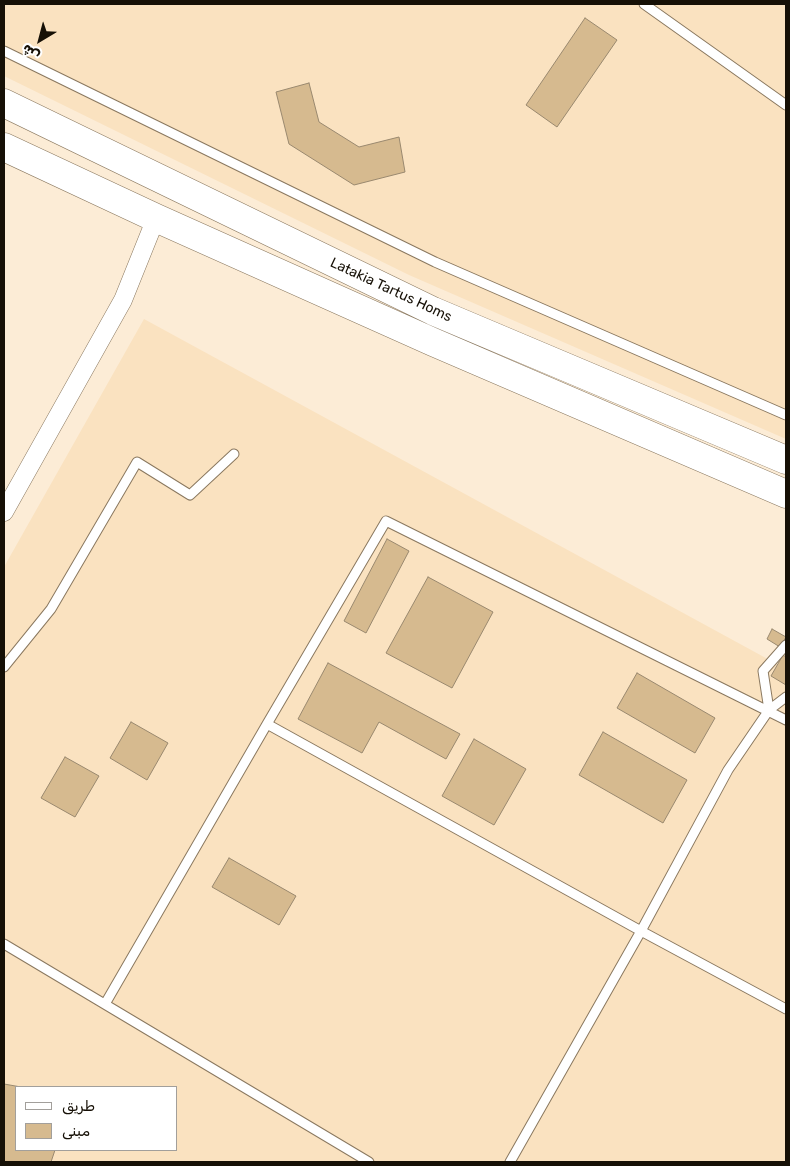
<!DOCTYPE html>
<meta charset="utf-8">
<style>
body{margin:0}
#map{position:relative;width:790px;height:1166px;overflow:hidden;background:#fcecd6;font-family:Rubik,"Noto Naskh Arabic",sans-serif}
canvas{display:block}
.frame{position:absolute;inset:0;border:5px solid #161006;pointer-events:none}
.legend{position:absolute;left:15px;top:1086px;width:162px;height:65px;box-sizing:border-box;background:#fff;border:1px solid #a29f9b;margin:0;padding:6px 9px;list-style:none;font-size:15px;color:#161006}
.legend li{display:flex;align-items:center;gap:10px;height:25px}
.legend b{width:25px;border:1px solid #a29f9b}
.north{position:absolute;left:15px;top:15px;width:50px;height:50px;-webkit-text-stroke:4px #fff;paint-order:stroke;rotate:217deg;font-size:14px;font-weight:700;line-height:20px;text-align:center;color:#161006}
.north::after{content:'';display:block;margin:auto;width:18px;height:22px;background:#161006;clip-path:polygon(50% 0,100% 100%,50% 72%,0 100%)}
</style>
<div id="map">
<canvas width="790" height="1166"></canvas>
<div class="frame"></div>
<ul class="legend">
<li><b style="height:6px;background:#fff"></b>طريق</li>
<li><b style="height:14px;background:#d6ba8f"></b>مبنى</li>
</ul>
<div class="north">ش</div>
</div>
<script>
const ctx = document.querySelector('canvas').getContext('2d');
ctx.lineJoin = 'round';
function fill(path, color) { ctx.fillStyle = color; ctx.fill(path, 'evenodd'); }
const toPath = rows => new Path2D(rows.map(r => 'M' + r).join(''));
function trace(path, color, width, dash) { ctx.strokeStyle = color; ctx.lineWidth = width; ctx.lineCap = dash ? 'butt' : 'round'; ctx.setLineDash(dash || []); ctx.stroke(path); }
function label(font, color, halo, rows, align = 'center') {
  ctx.font = font + ' Rubik,sans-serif'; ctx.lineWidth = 4; ctx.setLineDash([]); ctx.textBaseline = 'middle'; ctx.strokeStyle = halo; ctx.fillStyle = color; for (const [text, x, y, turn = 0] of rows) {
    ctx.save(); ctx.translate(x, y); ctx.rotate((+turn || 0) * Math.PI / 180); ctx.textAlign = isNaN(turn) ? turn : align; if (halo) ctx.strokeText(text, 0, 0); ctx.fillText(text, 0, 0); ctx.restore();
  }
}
fill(toPath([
 [4,4,786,4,786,439,409,275,4,76],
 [144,319,786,669,786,1162,4,1162,4,567],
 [16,1087,176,1087,176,1150,16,1150]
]), '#fae2c0');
const building = toPath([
 [585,18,617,40,557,127,526,105,585,18],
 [309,83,319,122,359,147,399,137,405,172,354,185,289,144,276,92,309,83],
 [387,539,409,551,366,633,344,621,387,539],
 [428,577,493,612,452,688,386,653,428,577],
 [772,629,786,637,780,647,767,639,772,629],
 [783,655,786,657,786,685,771,676,783,655],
 [328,663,460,734,446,759,379,722,362,753,298,719,328,663],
 [637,673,715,718,695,753,617,708,637,673],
 [131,722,168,743,147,780,110,758,131,722],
 [603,732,687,780,663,823,579,775,603,732],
 [474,739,526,769,494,825,442,796,474,739],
 [65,757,99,776,75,817,41,798,65,757],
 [229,858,296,896,279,925,212,887,229,858],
 [4,1084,21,1087,16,1087,16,1150,55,1150,51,1162,4,1162,4,1084]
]);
fill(building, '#d6ba8f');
trace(building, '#9a896f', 1);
const lane = toPath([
 [644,4,786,105],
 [4,51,435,262,786,415],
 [4,667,51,609,137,462,190,495,234,454],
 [769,710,763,671,786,645],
 [267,724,641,931,786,1009],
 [4,944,369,1162],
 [105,1004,267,724,386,521,786,720],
 [510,1162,641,931,728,770,769,710,786,697]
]);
const street = toPath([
 [4,512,123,300,156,218]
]);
const highway = toPath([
 [4,103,433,311,786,460],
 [4,147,156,218,433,342,786,494]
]);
trace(lane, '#8a785f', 11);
trace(street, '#8a785f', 19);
trace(highway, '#8a785f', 29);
trace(lane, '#fff', 9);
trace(street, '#fff', 18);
trace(highway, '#fff', 28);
label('14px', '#161006', '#fff', [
 ["Latakia Tartus Homs",391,290,25]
]);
</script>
